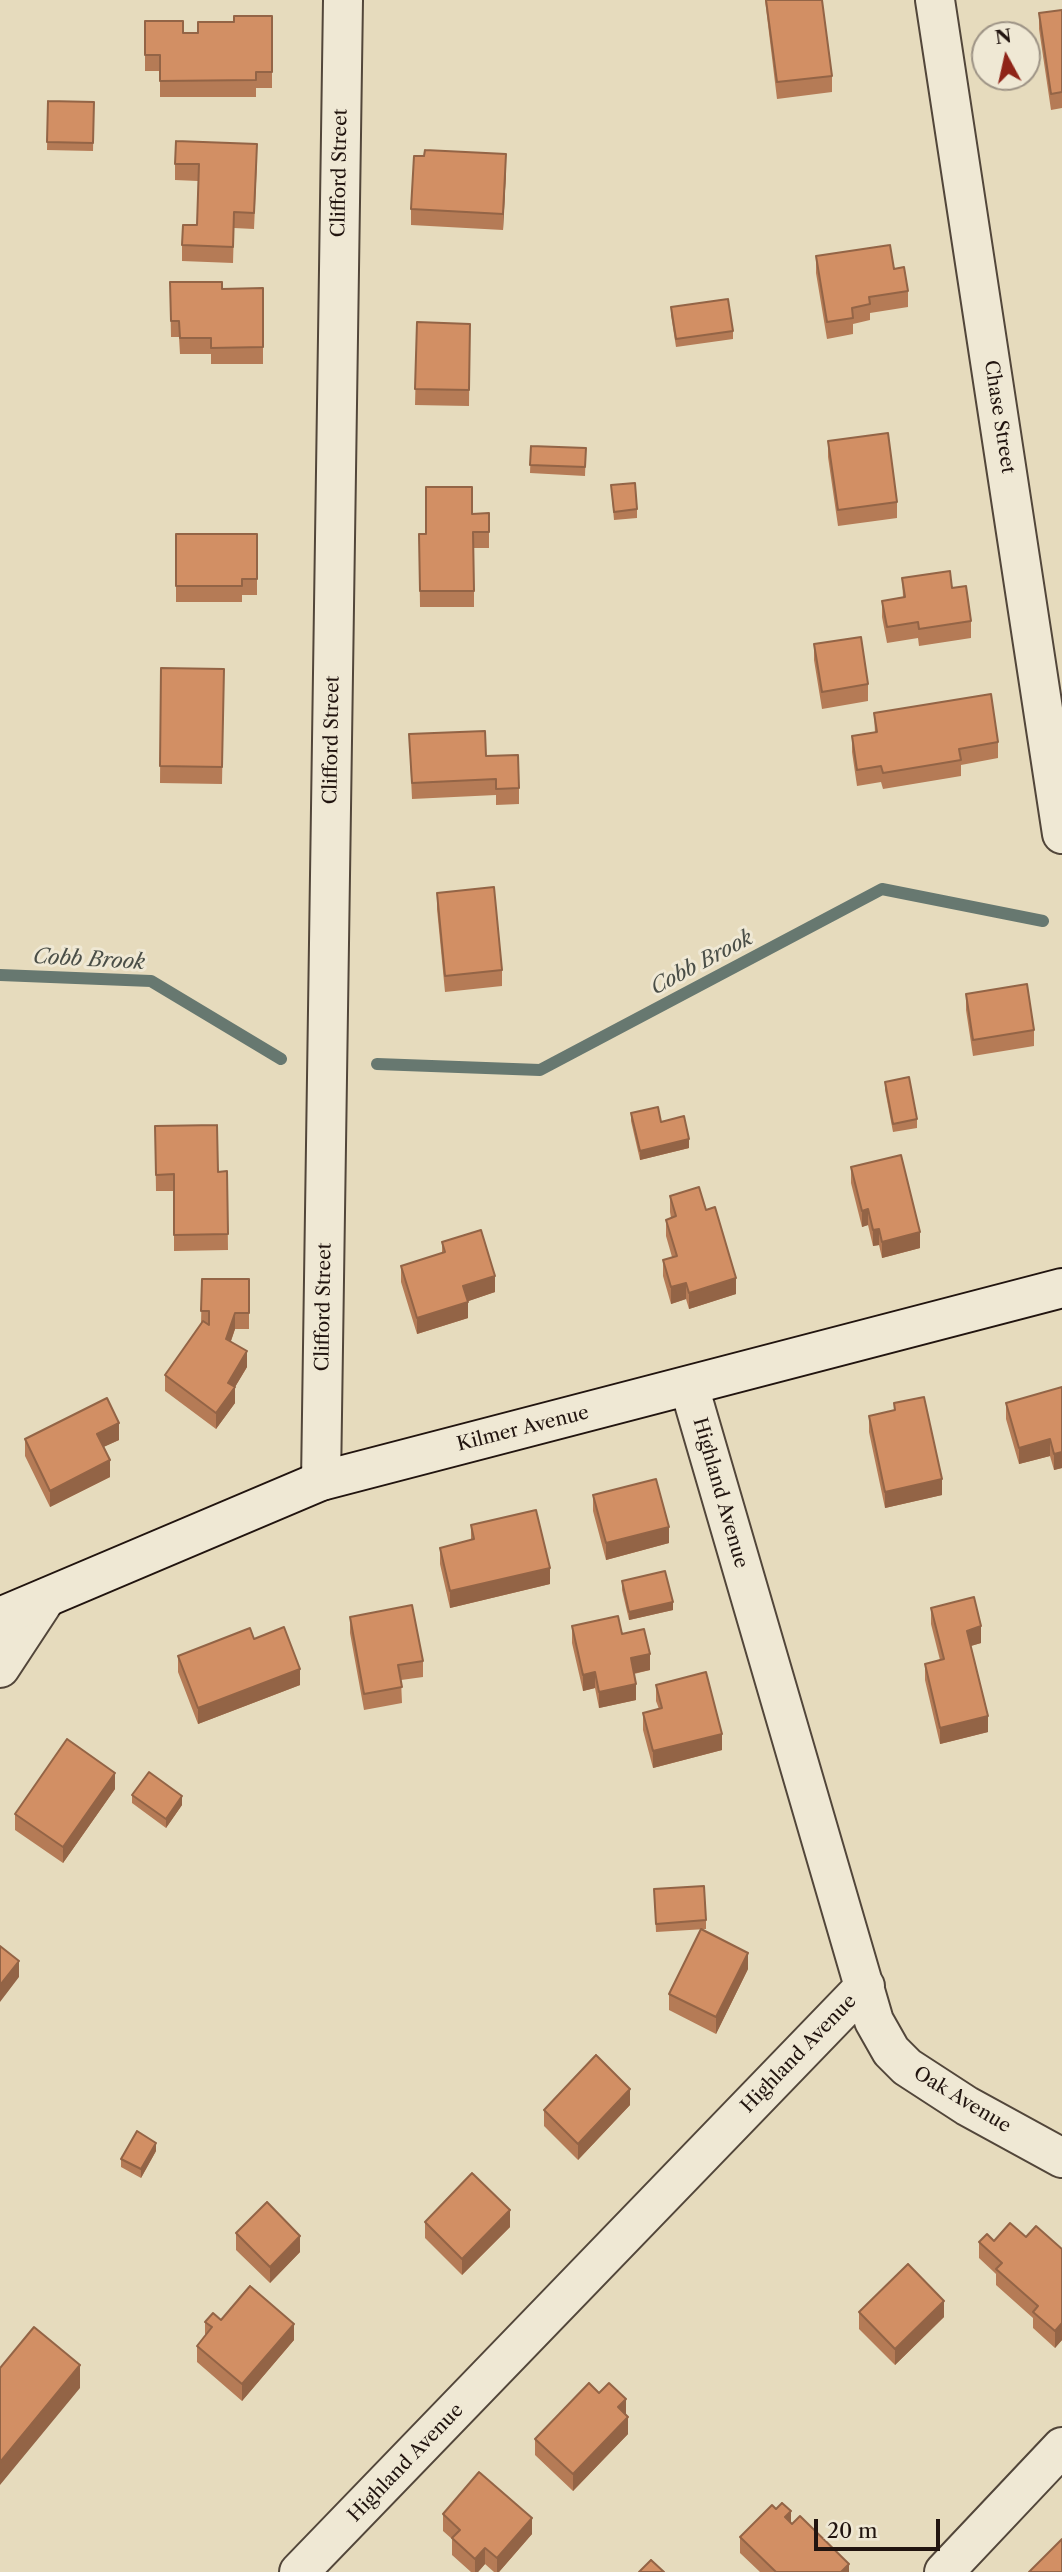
<!DOCTYPE html>
<style>
body{margin:0}
#map{position:relative;width:1062px;height:2572px;overflow:hidden;background:#e6dbbd;font-family:"Libre Caslon Text",serif}
canvas{display:block}
.north{position:absolute;left:971px;top:21px;width:70px;height:70px;box-sizing:border-box;background:#efe8d4;border:2px solid #9d9385;border-radius:50%;rotate:352deg;font-size:19px;font-weight:700;line-height:28px;text-align:center;color:#21140f}
.north::after{content:'';display:block;margin:auto;width:24px;height:32px;background:#8f2418;clip-path:polygon(50% 0,100% 100%,50% 72%,0 100%)}
.scale{position:absolute;left:814px;top:2519px;width:126px;height:32px;box-sizing:border-box;border:4px solid #21140f;border-top:0;padding-left:9px;font-size:21px;line-height:24px;white-space:nowrap;color:#21140f;-webkit-text-stroke:5px #efe8d4;paint-order:stroke}
</style>
<div id="map">
<canvas width="1062" height="2572"></canvas>
<div class="north">N</div>
<div class="scale">20 m</div>
</div>
<script>
const ctx = document.querySelector('canvas').getContext('2d');
ctx.lineJoin = 'round';
const toPath = rows => new Path2D(rows.map(r => 'M' + r).join(''));
function trace(path, color, width, dash) { ctx.strokeStyle = color; ctx.lineWidth = width; ctx.lineCap = dash ? 'butt' : 'round'; ctx.setLineDash(dash || []); ctx.stroke(path); }
function fill(path, color) { ctx.fillStyle = color; ctx.fill(path, 'evenodd'); }
function label(font, color, halo, rows, align = 'center') {
  ctx.font = font + ' "Libre Caslon Text",serif'; ctx.lineWidth = 6; ctx.setLineDash([]); ctx.textBaseline = 'middle'; ctx.strokeStyle = halo; ctx.fillStyle = color; for (const [text, x, y, turn = 0] of rows) {
    ctx.save(); ctx.translate(x, y); ctx.rotate((+turn || 0) * Math.PI / 180); ctx.textAlign = isNaN(turn) ? turn : align; if (halo) ctx.strokeText(text, 0, 0); ctx.fillText(text, 0, 0); ctx.restore();
  }
}
trace(toPath([
 [0,975,151,981,281,1059],
 [377,1064,540,1070,882,889,1043,921]
]), '#677870', 12);
const street = toPath([
 [935,0,1062,834],
 [689,1386,874,2021,891,2051,907,2067,967,2106,1062,2158],
 [321,1481,343,0],
 [0,1668,46,1598],
 [299,2572,865,1986],
 [944,2572,1062,2447]
]);
const secondary = toPath([
 [0,1617,321,1481,1062,1288]
]);
trace(street, '#52463a', 42);
trace(secondary, '#21140f', 42);
trace(street, '#efe8d4', 38);
trace(secondary, '#efe8d4', 38);
fill(toPath([
 [765,0,822,0,832,76,832,92,777,99],
 [1062,10,1062,108,1051,110,1039,29,1039,13],
 [272,16,272,88,256,88,256,97,160,97,160,71,145,71,145,21,183,33,198,33,234,22],
 [48,101,94,102,93,151,47,150],
 [257,161,254,229,234,228,233,263,182,261,182,245,197,225,198,181,175,180,175,164],
 [506,171,503,230,411,225,411,209],
 [816,256,894,269,908,291,908,307,870,313,870,320,853,324,853,334,827,339,816,273],
 [170,282,222,289,263,288,263,364,211,364,211,354,180,354,179,337,171,337],
 [671,307,733,331,733,339,676,347,671,315],
 [417,322,470,324,469,406,415,405],
 [828,441,897,502,897,518,838,526,828,457],
 [531,446,586,448,585,476,530,473],
 [611,485,637,509,637,518,614,520],
 [489,513,489,548,474,548,474,607,420,607,419,534,426,534,472,514],
 [176,534,257,534,257,595,242,595,242,602,176,602],
 [902,578,952,588,971,621,971,638,919,646,918,638,887,643,882,617,882,601,903,597],
 [814,644,868,684,868,701,822,709,814,660],
 [161,668,224,669,222,784,160,783],
 [874,713,998,742,998,758,961,765,961,776,883,789,881,782,857,786,852,752,852,736,875,733],
 [409,734,486,756,519,788,519,804,496,805,496,795,412,799],
 [437,893,502,970,502,986,445,992,437,909],
 [966,994,1034,1030,1034,1046,973,1056,966,1010],
 [885,1082,917,1119,917,1128,893,1132,885,1090],
 [631,1113,661,1122,689,1148,640,1160,631,1121],
 [155,1126,218,1172,227,1171,228,1250,174,1251,174,1191,156,1191],
 [851,1167,920,1248,882,1258,879,1245,873,1246,868,1225,862,1227,851,1183],
 [670,1196,706,1210,736,1294,689,1309,686,1299,671,1304,663,1276,663,1260,672,1257,666,1236,666,1220,671,1218,670,1212],
 [442,1242,495,1292,468,1301,468,1318,417,1334,401,1282,401,1266,442,1253],
 [202,1279,249,1279,249,1329,235,1329,231,1341,247,1367,235,1387,235,1403,216,1429,165,1391,165,1375,201,1324],
 [1062,1387,1062,1468,1054,1470,1050,1456,1019,1464,1006,1419,1006,1403],
 [894,1403,942,1495,885,1508,869,1432,869,1416,894,1410],
 [25,1439,119,1440,103,1447,110,1477,50,1507,25,1456],
 [593,1495,669,1543,606,1560,593,1511],
 [471,1525,550,1584,450,1608,440,1564,440,1548,471,1540],
 [622,1581,673,1610,629,1620,622,1590],
 [931,1608,981,1643,971,1646,988,1732,940,1744,925,1680,925,1664,940,1660,931,1624],
 [350,1617,423,1661,423,1677,401,1680,402,1703,364,1710,350,1633],
 [572,1626,622,1634,650,1670,634,1674,636,1700,599,1708,595,1688,583,1691,572,1643],
 [254,1639,300,1685,198,1724,178,1672,178,1656],
 [656,1685,722,1750,653,1768,643,1730,643,1713,659,1709,656,1701],
 [115,1789,63,1863,15,1830,15,1814],
 [132,1795,182,1805,166,1828,132,1803],
 [654,1889,706,1920,706,1929,656,1932],
 [748,1969,716,2034,669,2010,669,1994],
 [630,2105,578,2160,544,2126,544,2110],
 [156,2151,141,2178,121,2167,121,2159],
 [425,2222,510,2227,462,2275,425,2238],
 [236,2233,300,2252,270,2283,236,2250],
 [1026,2237,1062,2249,1062,2340,1055,2348,1033,2328,1033,2318,996,2285,996,2274,979,2258,979,2242],
 [859,2312,944,2317,895,2365,859,2329],
 [221,2320,294,2340,242,2401,197,2362,197,2346,205,2336,205,2322],
 [626,2415,628,2434,573,2491,535,2455,535,2439],
 [443,2514,532,2534,499,2572,494,2572,485,2564,478,2572,471,2572,452,2555,452,2539,443,2531],
 [791,2523,849,2572,760,2572,740,2553,740,2537]
]), '#b57b56');
fill(toPath([
 [506,154,506,171,503,230,503,214],
 [689,1139,689,1148,640,1160,640,1151],
 [868,1209,868,1225,862,1227,862,1211],
 [879,1229,879,1245,873,1246,873,1230],
 [920,1232,920,1248,882,1258,882,1242],
 [495,1276,495,1292,463,1303,463,1286],
 [736,1278,736,1294,689,1309,689,1293],
 [686,1283,686,1299,671,1304,671,1287],
 [468,1302,468,1318,417,1334,417,1318],
 [235,1313,235,1329,226,1355,226,1339],
 [247,1351,247,1367,235,1387,235,1403,216,1429,216,1413,228,1383],
 [119,1423,119,1440,97,1450,97,1434],
 [1050,1439,1050,1456,1019,1464,1019,1448],
 [1062,1452,1062,1468,1054,1470,1054,1454],
 [110,1460,110,1477,50,1507,50,1491],
 [942,1479,942,1495,885,1508,885,1492],
 [669,1527,669,1543,606,1560,606,1543],
 [550,1568,550,1584,450,1608,450,1591],
 [673,1602,673,1610,629,1620,629,1612],
 [981,1626,981,1643,967,1647,967,1631],
 [650,1654,650,1670,631,1674,631,1658],
 [300,1669,300,1685,198,1724,198,1708],
 [595,1672,595,1688,583,1691,583,1675],
 [636,1684,636,1700,599,1708,599,1692],
 [988,1716,988,1732,940,1744,940,1728],
 [722,1734,722,1750,653,1768,653,1751],
 [115,1773,115,1789,63,1863,63,1847],
 [182,1796,182,1805,166,1828,166,1819],
 [748,1953,748,1969,716,2034,716,2017],
 [19,1961,19,1977,0,2002,0,1985],
 [630,2089,630,2105,578,2160,578,2144],
 [156,2143,156,2151,141,2178,141,2169],
 [510,2210,510,2227,462,2275,462,2259],
 [300,2236,300,2252,270,2283,270,2267],
 [944,2301,944,2317,895,2365,895,2349],
 [1062,2323,1062,2340,1055,2348,1055,2331],
 [294,2324,294,2340,242,2401,242,2384],
 [80,2365,80,2388,0,2485,0,2462],
 [626,2399,626,2416,618,2407],
 [628,2417,628,2434,573,2491,573,2474],
 [791,2511,791,2527,785,2517],
 [532,2518,532,2534,499,2572,497,2572,497,2558],
 [485,2548,485,2564,478,2572,475,2572,475,2559],
 [849,2564,849,2572,841,2572]
]), '#936446');
const building = toPath([
 [766,0,822,0,832,76,777,82,766,0],
 [1062,10,1062,92,1051,94,1039,13,1062,10],
 [234,16,272,16,272,72,256,72,256,80,160,81,160,55,145,55,145,21,183,21,183,33,198,33,198,22,234,22,234,16],
 [48,101,94,102,93,143,47,142,48,101],
 [176,141,257,144,254,213,234,212,233,247,182,245,183,225,197,225,199,164,175,164,176,141],
 [425,150,506,154,503,214,411,209,414,156,424,156,425,150],
 [890,245,894,269,904,267,908,291,869,297,870,304,852,308,853,318,827,322,816,256,890,245],
 [170,282,222,282,222,289,263,288,263,347,211,348,211,338,180,338,179,321,171,321,170,282],
 [728,299,733,331,676,339,671,307,728,299],
 [417,322,470,324,469,390,415,389,417,322],
 [888,433,897,502,838,510,828,441,888,433],
 [531,446,586,448,585,467,530,465,531,446],
 [635,483,637,509,614,512,611,485,635,483],
 [426,487,472,487,472,514,489,513,489,532,473,532,474,591,420,591,419,534,426,534,426,487],
 [176,534,257,534,257,579,242,579,242,586,176,586,176,534],
 [950,571,952,588,966,586,971,621,919,629,918,622,887,627,882,601,905,597,902,578,950,571],
 [861,637,868,684,822,692,814,644,861,637],
 [161,668,224,669,222,767,160,766,161,668],
 [991,694,998,742,959,749,961,760,883,773,881,766,857,770,852,736,877,732,874,713,991,694],
 [485,731,486,756,518,755,519,788,496,789,496,779,412,783,409,734,485,731],
 [494,887,502,970,445,976,437,893,494,887],
 [1027,984,1034,1030,973,1040,966,994,1027,984],
 [909,1077,917,1119,893,1124,885,1082,909,1077],
 [658,1107,661,1122,684,1116,689,1139,640,1151,631,1113,658,1107],
 [217,1125,218,1172,227,1171,228,1234,174,1235,174,1174,156,1175,155,1126,217,1125],
 [901,1155,920,1232,882,1242,879,1229,873,1230,868,1209,862,1211,851,1167,901,1155],
 [699,1187,706,1210,715,1207,736,1278,689,1293,686,1283,671,1287,663,1260,677,1256,666,1220,676,1216,670,1196,699,1187],
 [481,1230,495,1276,463,1286,468,1302,417,1318,401,1266,445,1252,442,1242,481,1230],
 [202,1279,249,1279,249,1313,235,1313,226,1339,247,1351,228,1383,235,1387,216,1413,165,1375,203,1321,209,1325,209,1311,201,1311,202,1279],
 [1062,1387,1062,1452,1054,1454,1050,1439,1019,1448,1006,1403,1062,1387],
 [924,1397,942,1479,885,1492,869,1416,895,1410,894,1403,924,1397],
 [107,1398,119,1423,97,1434,110,1460,50,1491,25,1439,107,1398],
 [656,1479,669,1527,606,1543,593,1495,656,1479],
 [536,1510,550,1568,450,1591,440,1548,474,1539,471,1525,536,1510],
 [665,1571,673,1602,629,1612,622,1581,665,1571],
 [974,1597,981,1626,967,1631,988,1716,940,1728,925,1664,944,1659,931,1608,974,1597],
 [412,1605,423,1661,398,1665,402,1687,364,1694,350,1617,412,1605],
 [618,1616,622,1634,644,1629,650,1654,631,1658,636,1684,599,1692,595,1672,583,1675,572,1626,618,1616],
 [284,1627,300,1669,198,1708,178,1656,250,1628,254,1639,284,1627],
 [706,1672,722,1734,653,1751,643,1713,662,1708,656,1685,706,1672],
 [67,1739,115,1773,63,1847,15,1814,67,1739],
 [149,1772,182,1796,166,1819,132,1795,149,1772],
 [704,1886,706,1920,656,1924,654,1889,704,1886],
 [701,1929,748,1953,716,2017,669,1994,701,1929],
 [0,1946,19,1961,0,1985,0,1946],
 [596,2055,630,2089,578,2144,544,2110,596,2055],
 [137,2131,156,2143,141,2169,121,2159,137,2131],
 [472,2173,510,2210,462,2259,425,2222,472,2173],
 [267,2202,300,2236,270,2267,236,2233,267,2202],
 [1010,2223,1026,2237,1036,2226,1062,2249,1062,2323,1055,2331,1033,2312,1038,2306,996,2269,1002,2263,979,2242,987,2234,994,2241,1010,2223],
 [908,2264,944,2301,895,2349,859,2312,908,2264],
 [250,2286,294,2324,242,2384,197,2346,212,2327,205,2322,213,2313,221,2320,250,2286],
 [34,2327,80,2365,0,2462,0,2368,34,2327],
 [589,2383,599,2393,609,2383,626,2399,618,2407,628,2417,573,2474,535,2439,589,2383],
 [479,2472,532,2518,497,2558,485,2548,475,2559,452,2538,460,2530,443,2514,479,2472],
 [782,2503,791,2511,785,2517,792,2524,800,2516,849,2564,841,2572,776,2572,740,2537,772,2505,776,2509,782,2503],
 [1062,2539,1062,2572,1029,2572,1062,2539],
 [651,2560,664,2572,639,2572,651,2560]
]);
fill(building, '#d28f64');
trace(building, '#936446', 2);
label('19px', '#21140f', '#efe8d4', [
 ["Clifford Street",340,173,-89],
 ["Chase Street",999,417,81],
 ["Clifford Street",332,740,-89],
 ["Clifford Street",324,1307,-89],
 ["Kilmer Avenue",523,1429,-14],
 ["Highland Avenue",720,1493,74],
 ["Highland Avenue",799,2054,-46],
 ["Oak Avenue",962,2100,31],
 ["Highland Avenue",406,2463,-46]
]);
label('italic 21px', '#4a4e47', '#efe8d4', [
 ["Cobb Brook",89,960,3],
 ["Cobb Brook",702,963,-28]
]);
</script>
